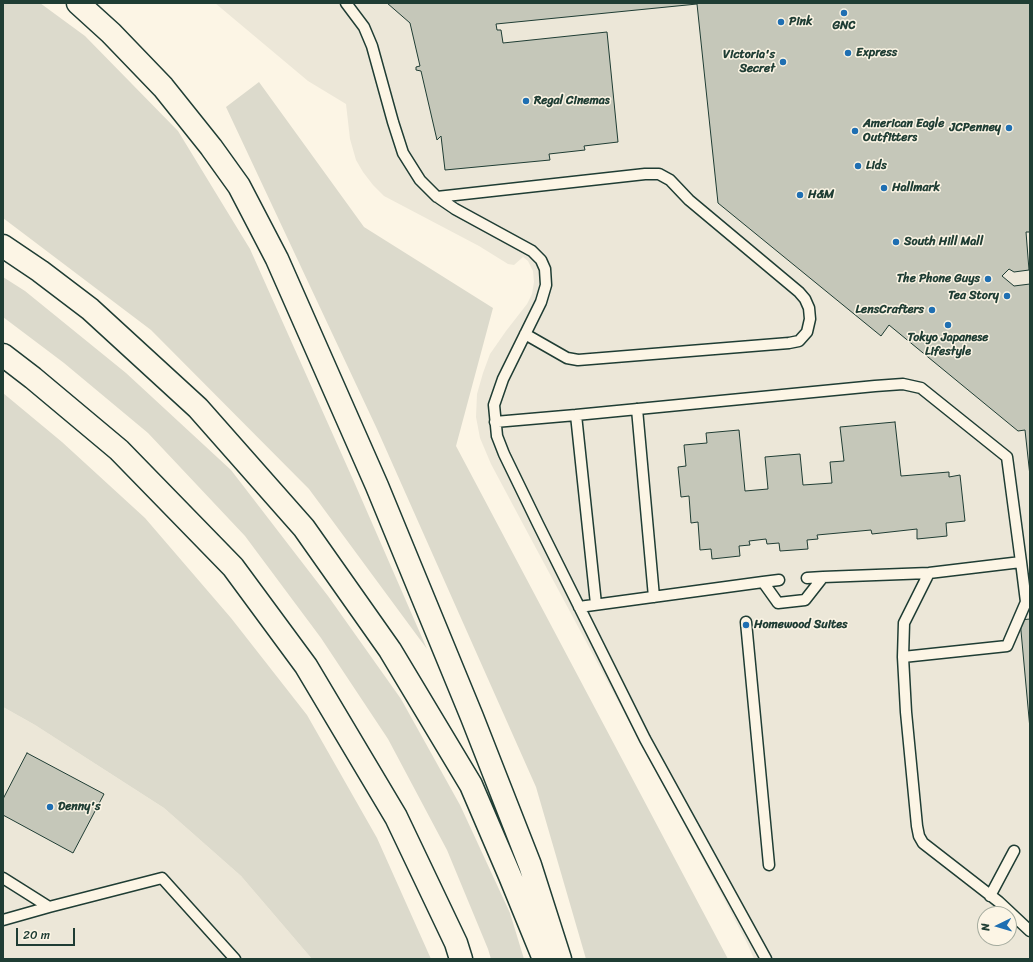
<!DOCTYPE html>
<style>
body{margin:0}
#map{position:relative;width:1033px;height:962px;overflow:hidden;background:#fcf5e5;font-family:Sriracha,sans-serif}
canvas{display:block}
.frame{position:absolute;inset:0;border:4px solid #1f3d34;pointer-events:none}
.north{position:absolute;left:977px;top:906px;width:40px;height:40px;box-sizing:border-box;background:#fcf5e5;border:1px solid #a4ab9e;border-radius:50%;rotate:265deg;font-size:11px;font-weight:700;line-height:16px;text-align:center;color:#1f3d34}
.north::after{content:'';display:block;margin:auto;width:14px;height:18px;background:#1f6fb2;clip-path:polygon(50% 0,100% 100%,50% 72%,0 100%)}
.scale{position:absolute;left:16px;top:928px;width:59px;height:18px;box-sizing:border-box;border:2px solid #1f3d34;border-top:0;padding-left:5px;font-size:12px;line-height:14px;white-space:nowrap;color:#1f3d34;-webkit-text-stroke:3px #fcf5e5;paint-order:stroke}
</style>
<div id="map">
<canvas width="1033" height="962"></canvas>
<div class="frame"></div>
<div class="north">N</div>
<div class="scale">20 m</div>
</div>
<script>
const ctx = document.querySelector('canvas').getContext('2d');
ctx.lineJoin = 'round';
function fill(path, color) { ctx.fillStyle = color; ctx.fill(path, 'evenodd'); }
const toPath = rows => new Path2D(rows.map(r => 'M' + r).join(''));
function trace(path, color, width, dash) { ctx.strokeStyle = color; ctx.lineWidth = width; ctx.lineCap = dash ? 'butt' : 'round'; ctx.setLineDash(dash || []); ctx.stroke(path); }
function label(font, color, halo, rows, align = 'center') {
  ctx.font = font + ' Sriracha,sans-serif'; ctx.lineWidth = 3; ctx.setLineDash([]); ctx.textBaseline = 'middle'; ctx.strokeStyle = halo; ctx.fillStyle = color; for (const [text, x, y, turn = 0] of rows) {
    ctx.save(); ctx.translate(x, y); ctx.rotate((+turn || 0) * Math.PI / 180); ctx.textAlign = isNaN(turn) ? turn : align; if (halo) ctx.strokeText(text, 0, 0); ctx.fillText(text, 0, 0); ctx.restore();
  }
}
fill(toPath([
 [215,3,1030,3,1030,959,754,959,748,945,723,897,523,524,491,464,480,438,476,417,477,394,483,373,490,354,506,331,527,304,532,294,534,282,533,271,528,261,523,257,514,265,508,264,479,246,384,196,373,185,363,172,356,160,350,139,346,104,308,81],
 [985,914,1009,914,1009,938,985,938],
 [3,707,35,725,164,808,241,876,312,959,3,959]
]), '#ece7d8');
fill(toPath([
 [3,3,40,3,85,36,178,131,250,249,355,484,427,649,309,489,151,330,3,218],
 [259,82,364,227,493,308,456,446,728,959,586,959,536,787,377,429,226,107],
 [3,277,25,291,126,373,231,470,328,596,401,699,460,805,510,913,524,959,491,959,488,949,447,850,388,739,321,638,245,536,148,433,64,363,3,317],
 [3,393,62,442,145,518,231,618,307,715,377,838,431,959,312,959,241,876,164,808,35,725,3,707]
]), '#dcdacc');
const building = toPath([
 [387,3,1030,3,1030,232,1026,232,1029,270,1014,272,1009,269,1002,276,1014,286,1030,284,1030,476,1025,430,1018,431,889,325,881,336,718,203,697,4,496,24,497,30,501,30,503,43,607,32,618,142,584,146,585,150,549,154,550,160,445,170,441,136,437,140,421,71,416,70,416,67,420,66,410,23,387,3],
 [895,422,901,476,949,472,949,477,960,475,965,521,946,523,947,536,917,539,917,529,872,534,871,530,817,535,818,539,807,540,808,549,780,551,779,543,767,544,766,539,749,541,750,545,739,546,740,556,712,559,711,549,700,550,698,522,691,523,689,496,681,497,678,467,686,466,684,445,707,443,706,433,739,430,745,491,768,489,765,457,800,454,803,485,832,483,830,462,844,461,840,427,895,422],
 [1030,619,1030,729,1020,620,1030,619],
 [27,753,104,794,73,853,3,815,3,799,27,753]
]);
fill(building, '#c5c7b9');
trace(building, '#1f3d34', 1);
const service = toPath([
 [346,3,364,27,372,46,393,122,403,153,420,180,436,196,455,209,532,251,541,260,545,269,546,285,541,302,503,379,494,405,497,436,504,454,538,524,645,739,766,959],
 [437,197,645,174,659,174,670,180,689,200,799,292,805,299,809,308,810,319,807,332,799,341,789,343,578,360,567,358,525,334],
 [637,409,654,597],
 [576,415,875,386,903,384,921,388,1007,457,1021,562,929,573,823,577,805,600,778,603,763,582,579,607],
 [495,422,576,415,596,604],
 [929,573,904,623,903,657,906,712,917,826,919,836,923,843,999,902,1030,931],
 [807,578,823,577],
 [763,582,779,580],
 [746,622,769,865],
 [903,657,1007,646,1026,602,1021,562],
 [3,878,49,907,3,920],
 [990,896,1014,851],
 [49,907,162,878,235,959]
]);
const motorway = toPath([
 [78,3,111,33,163,87,211,147,239,186,277,259,377,486,472,717,530,865,560,959],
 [3,246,40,271,90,309,198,408,304,528,390,650,471,785,510,876,544,959],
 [3,355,33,378,119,450,233,567,306,666,396,817,456,943,461,959]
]);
trace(service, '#1f3d34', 13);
trace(motorway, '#1f3d34', 25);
trace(service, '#fcf5e5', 10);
trace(motorway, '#fcf5e5', 22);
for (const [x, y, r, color] of [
 [844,13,4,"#1f6fb2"],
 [781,22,4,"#1f6fb2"],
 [848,53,4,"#1f6fb2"],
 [783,62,4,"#1f6fb2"],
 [526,101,4,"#1f6fb2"],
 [1009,128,4,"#1f6fb2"],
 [855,131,4,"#1f6fb2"],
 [858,166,4,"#1f6fb2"],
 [884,188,4,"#1f6fb2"],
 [800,195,4,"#1f6fb2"],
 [896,242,4,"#1f6fb2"],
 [988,279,4,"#1f6fb2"],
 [1007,296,4,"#1f6fb2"],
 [932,310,4,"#1f6fb2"],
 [948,325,4,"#1f6fb2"],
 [746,625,4,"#1f6fb2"],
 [50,807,4,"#1f6fb2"]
]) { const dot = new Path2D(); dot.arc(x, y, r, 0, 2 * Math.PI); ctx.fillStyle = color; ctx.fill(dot); trace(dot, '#fcf5e5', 1.5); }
label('bold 12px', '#1f3d34', '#fcf5e5', [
 ["Pink",789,22],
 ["GNC",844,26,"center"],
 ["Express",856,53],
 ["Victoria's",775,55,"right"],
 ["Secret",775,69,"right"],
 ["Regal Cinemas",534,101],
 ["American Eagle",863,124],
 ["Outfitters",863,138],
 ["JCPenney",1001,128,"right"],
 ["Lids",866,166],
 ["Hallmark",892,188],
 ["H&M",808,195],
 ["South Hill Mall",904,242],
 ["The Phone Guys",980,279,"right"],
 ["Tea Story",999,296,"right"],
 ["LensCrafters",924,310,"right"],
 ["Tokyo Japanese",948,338,"center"],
 ["Lifestyle",948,352,"center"],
 ["Homewood Suites",754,625],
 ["Denny's",58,807]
], 'left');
</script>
